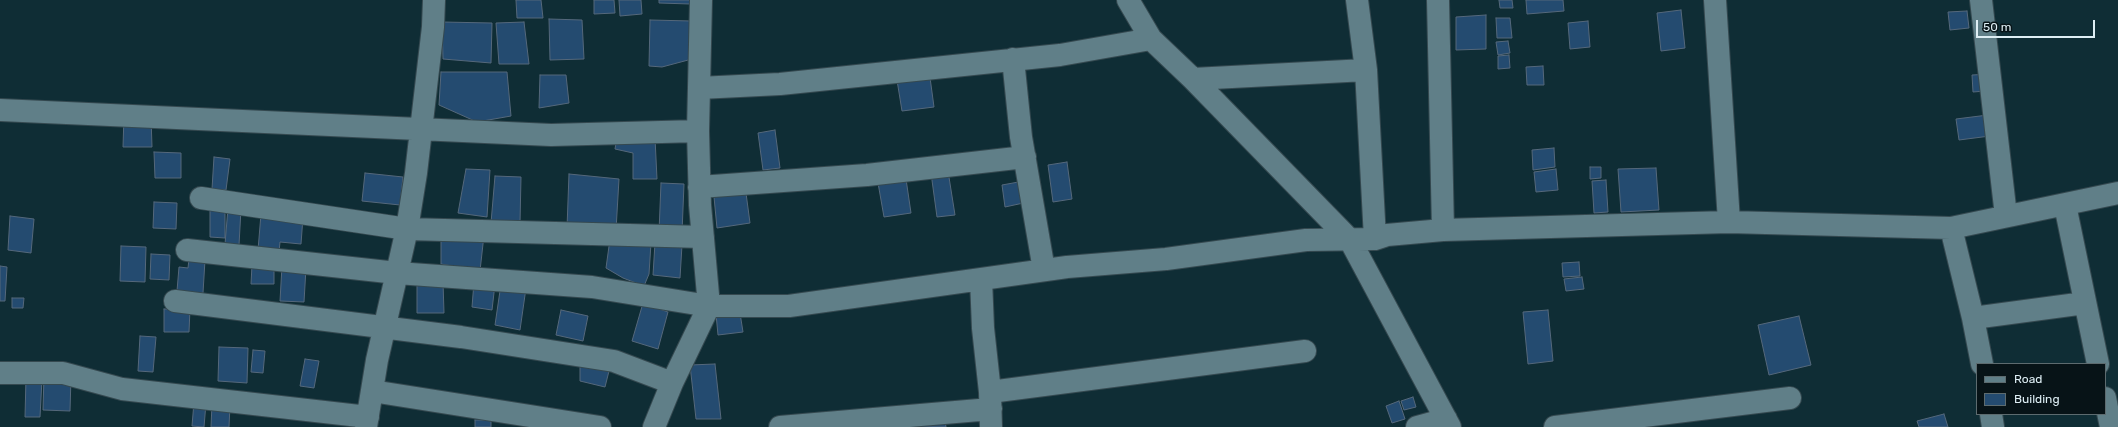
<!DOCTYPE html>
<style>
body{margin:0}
#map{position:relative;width:2118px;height:427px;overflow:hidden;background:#0f2d35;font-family:Rubik,sans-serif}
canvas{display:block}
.legend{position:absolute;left:1976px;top:363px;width:130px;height:52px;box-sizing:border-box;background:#071317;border:1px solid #5d6b6f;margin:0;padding:5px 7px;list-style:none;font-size:12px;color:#deeef4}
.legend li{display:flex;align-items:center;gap:8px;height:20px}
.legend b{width:20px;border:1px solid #5d6b6f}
.scale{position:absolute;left:1976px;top:20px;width:119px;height:18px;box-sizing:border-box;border:2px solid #deeef4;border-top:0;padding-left:5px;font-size:12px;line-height:14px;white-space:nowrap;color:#deeef4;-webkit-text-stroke:3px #071317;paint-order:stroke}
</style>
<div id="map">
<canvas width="2118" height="427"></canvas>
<ul class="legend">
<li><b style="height:5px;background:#607f88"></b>Road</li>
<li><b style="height:11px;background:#244b70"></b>Building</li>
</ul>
<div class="scale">50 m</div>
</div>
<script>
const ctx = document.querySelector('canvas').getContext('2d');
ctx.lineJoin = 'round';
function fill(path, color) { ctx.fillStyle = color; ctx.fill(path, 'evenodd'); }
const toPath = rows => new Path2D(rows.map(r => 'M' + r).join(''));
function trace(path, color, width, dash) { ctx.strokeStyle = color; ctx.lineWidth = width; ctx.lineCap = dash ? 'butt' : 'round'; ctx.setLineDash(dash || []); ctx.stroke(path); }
const building = toPath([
 [516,0,541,0,543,18,517,18,516,0],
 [594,0,614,0,615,13,594,14,594,0],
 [619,0,641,0,642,14,620,16,619,0],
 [659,0,690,0,690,4,659,3,659,0],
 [1499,0,1512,0,1513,8,1500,8,1499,0],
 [1526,0,1563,0,1564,11,1527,14,1526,0],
 [1681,10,1685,48,1661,51,1657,13,1681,10],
 [1967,11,1969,28,1950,30,1948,12,1967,11],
 [1486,15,1486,49,1456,50,1456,17,1486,15],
 [1496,18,1510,18,1512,38,1497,38,1496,18],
 [549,19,582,20,584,59,550,60,549,19],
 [650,20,692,21,692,59,662,67,649,66,650,20],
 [1588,21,1590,47,1570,49,1568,23,1588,21],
 [442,22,492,23,491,63,443,59,442,22],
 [524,22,529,64,499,64,496,23,524,22],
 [1508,41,1510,53,1498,55,1496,42,1508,41],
 [1509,55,1510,68,1498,69,1498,56,1509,55],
 [1543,66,1544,85,1527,85,1526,67,1543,66],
 [929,70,934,107,902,111,896,74,929,70],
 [441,72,507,72,511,116,477,122,439,105,441,72],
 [1990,74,1986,91,1973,92,1972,75,1990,74],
 [540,75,566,75,569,103,539,108,540,75],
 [1988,115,1990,136,1959,140,1956,119,1988,115],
 [124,116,151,117,152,147,123,147,124,116],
 [775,130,780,168,763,170,758,133,775,130],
 [617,137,655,138,657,179,633,179,633,153,615,149,617,137],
 [1554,148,1555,167,1533,170,1532,150,1554,148],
 [154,152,181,153,181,178,155,178,154,152],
 [214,157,230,159,226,190,212,189,214,157],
 [1067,162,1072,199,1053,202,1048,165,1067,162],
 [1590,167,1601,167,1601,178,1590,179,1590,167],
 [1656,168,1659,210,1621,212,1618,169,1656,168],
 [466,169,490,170,487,217,458,213,466,169],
 [1556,169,1558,190,1536,192,1534,172,1556,169],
 [948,171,955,215,937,217,931,173,948,171],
 [365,173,403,177,400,205,362,201,365,173],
 [569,174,619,179,616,230,567,228,569,174],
 [495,176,521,177,520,223,491,223,495,176],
 [906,179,911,213,884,217,878,183,906,179],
 [1606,180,1608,212,1594,213,1592,181,1606,180],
 [1024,181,1028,202,1005,207,1002,185,1024,181],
 [661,183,684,184,682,233,659,232,661,183],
 [746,193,750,223,717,228,714,197,746,193],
 [154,202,177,203,176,229,153,228,154,202],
 [210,207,225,208,225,238,210,237,210,207],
 [228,208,241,209,239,245,225,244,228,208],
 [261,214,303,217,301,244,280,242,279,252,258,250,261,214],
 [10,216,34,219,31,253,8,250,10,216],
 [441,234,484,235,480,271,441,264,441,234],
 [610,239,651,243,649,274,644,286,623,278,606,268,610,239],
 [655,243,682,245,680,278,653,275,655,243],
 [121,246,146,247,145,282,120,281,121,246],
 [151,254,170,255,169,280,150,279,151,254],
 [189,259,205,260,203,293,177,291,179,267,188,268,189,259],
 [1579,262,1580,276,1563,277,1562,263,1579,262],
 [252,265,274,266,274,284,251,284,252,265],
 [0,266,7,267,5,301,0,301,0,266],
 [282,266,306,268,304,302,280,301,282,266],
 [1582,277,1584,289,1566,291,1564,279,1582,277],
 [417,282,443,282,444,313,417,313,417,282],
 [474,282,495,284,492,310,472,307,474,282],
 [501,284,526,288,520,330,495,325,501,284],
 [12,298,24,298,23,308,12,308,12,298],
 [643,303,668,312,658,349,632,341,643,303],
 [164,309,190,309,189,332,164,332,164,309],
 [561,310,588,316,583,341,556,335,561,310],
 [1548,310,1553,361,1528,364,1523,312,1548,310],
 [740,313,743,332,718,335,716,314,740,313],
 [1799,316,1811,365,1769,375,1758,325,1799,316],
 [140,336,156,337,153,372,138,371,140,336],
 [219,347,248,348,247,383,218,381,219,347],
 [253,350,265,351,263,373,251,372,253,350],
 [305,359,319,361,314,388,300,386,305,359],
 [580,361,610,367,605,387,580,381,580,361],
 [715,364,721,419,696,419,690,365,715,364],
 [44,376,71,377,70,411,43,410,44,376],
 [26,378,42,379,40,417,25,417,26,378],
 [1413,397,1416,407,1404,410,1401,401,1413,397],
 [1399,401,1405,419,1392,423,1386,406,1399,401],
 [194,402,206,403,204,427,192,426,194,402],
 [212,404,230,405,229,427,211,427,212,404],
 [1944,414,1948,427,1919,427,1917,421,1944,414],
 [475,420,491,420,491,427,475,427,475,420],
 [945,421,946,427,909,427,945,421]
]);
fill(building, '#244b70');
trace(building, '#55687b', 1);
const minor = toPath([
 [1128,0,1151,39,1193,79,1350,240,1450,427],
 [1357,0,1366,70,1375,239],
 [1715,0,1729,222],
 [1981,0,2006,216],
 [1013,59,1021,137,1044,270],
 [1193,79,1366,70],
 [699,88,780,84,1060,55,1151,39],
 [0,110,551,135,698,131,701,0],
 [699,187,867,175,1025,157],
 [201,198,407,229,703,237],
 [2065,205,2098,364],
 [1951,228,1973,318,1982,364],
 [1443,230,1729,222,1951,228,2118,193],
 [187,250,397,273,592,287,709,306,700,205,698,131],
 [981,279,983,328,990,392,991,427],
 [175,301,461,337,614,361,672,383],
 [1973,318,2085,303],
 [0,373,63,373,122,389,368,417],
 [372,391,600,427],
 [990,392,1305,351],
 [2105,398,2111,427],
 [1991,414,1993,427],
 [366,427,377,360,407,229,416,173,433,27,434,0],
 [654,427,672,383,709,306,789,306,1067,267,1166,259,1306,240,1375,239,1387,235,1443,230,1438,0],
 [780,427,991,409],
 [1417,427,1446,419],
 [1555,427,1790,398]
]);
trace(minor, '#354950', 24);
trace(minor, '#607f88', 22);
</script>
